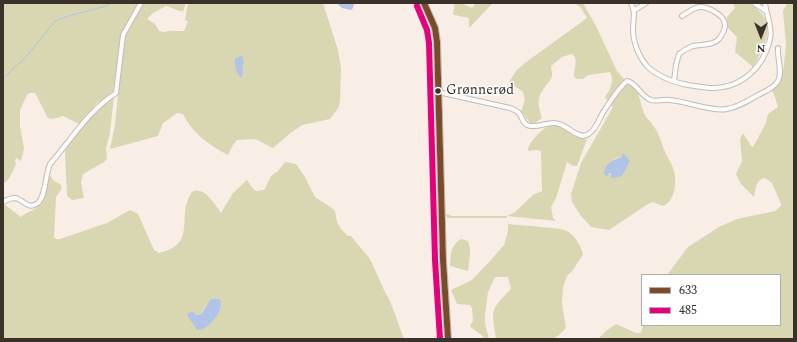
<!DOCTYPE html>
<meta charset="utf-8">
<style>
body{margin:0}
#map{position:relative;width:797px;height:342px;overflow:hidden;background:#f8eee6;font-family:Spectral,serif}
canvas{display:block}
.frame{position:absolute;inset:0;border:4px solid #3a312b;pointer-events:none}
.legend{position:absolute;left:641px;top:274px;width:140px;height:52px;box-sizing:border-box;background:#fff;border:1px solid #b0adaa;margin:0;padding:5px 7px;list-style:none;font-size:12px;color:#3a312b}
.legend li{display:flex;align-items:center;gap:8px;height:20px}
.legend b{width:20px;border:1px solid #b0adaa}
.north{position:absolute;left:741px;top:16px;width:40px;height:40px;-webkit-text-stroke:3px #fff;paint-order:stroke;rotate:180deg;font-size:11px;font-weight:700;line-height:16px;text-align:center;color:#3a312b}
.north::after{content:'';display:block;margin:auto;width:14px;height:18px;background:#3a312b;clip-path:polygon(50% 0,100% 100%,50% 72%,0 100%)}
</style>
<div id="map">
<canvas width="797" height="342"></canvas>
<div class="frame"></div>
<ul class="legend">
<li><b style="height:5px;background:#7a4b2a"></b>633</li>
<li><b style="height:5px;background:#e5007d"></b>485</li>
</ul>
<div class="north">N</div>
</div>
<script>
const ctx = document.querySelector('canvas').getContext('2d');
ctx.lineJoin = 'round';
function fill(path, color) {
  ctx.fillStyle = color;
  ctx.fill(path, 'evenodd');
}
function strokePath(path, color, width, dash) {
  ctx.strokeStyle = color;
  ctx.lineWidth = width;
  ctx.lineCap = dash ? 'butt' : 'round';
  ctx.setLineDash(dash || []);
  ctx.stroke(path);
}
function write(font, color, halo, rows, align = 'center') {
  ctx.font = font + ' Spectral,serif';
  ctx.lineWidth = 3;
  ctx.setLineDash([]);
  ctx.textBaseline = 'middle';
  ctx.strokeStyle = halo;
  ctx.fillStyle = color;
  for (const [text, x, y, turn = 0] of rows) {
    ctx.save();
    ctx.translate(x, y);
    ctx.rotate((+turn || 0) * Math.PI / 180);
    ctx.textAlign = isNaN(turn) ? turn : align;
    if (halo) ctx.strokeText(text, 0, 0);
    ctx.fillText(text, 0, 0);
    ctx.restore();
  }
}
fill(new Path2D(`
 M3,3h135l-17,34 -8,55 -16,11 -18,21 -16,-8 -10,3 -5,-1 -13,-25h-5l-3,2 -7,15v16l4,23 -3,12 -5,-3 -1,3 1,3c-3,7 -6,16 -13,20z
 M144,3h42l-3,8h-3l-14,-5 -13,7 -6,6 8,5 4,7 5,1 6,-1h14l4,-10 -3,-1 3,-17h135l15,47 3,18 -1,32 -1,7 -9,12 -28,6 -14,10 -15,13 -18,-9 -18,1 -4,5 -5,10c-20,-11 -34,-20 -45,-41l-6,-1 -14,10 -5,13 -48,13 5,-24 8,-86 5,-11z
 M455,3h5l12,5 4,-5h19l-3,1 -23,24v-10c-5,-2 -11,-1 -16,-4z
 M575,3h8l13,23 21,45 7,8 -14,21h-3l-2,-3c5,-7 10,-17 5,-25l-22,3 -5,4h-7l-2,-3c0,-8 5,-17 -2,-22l-10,3 -11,9c0,4 2,7 1,10 -1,5 -5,7 -7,11 -9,11 -7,18 -3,31l-7,5h-5l-9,-12 4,-11 -2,-8 -14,-10 7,-11 9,-8 62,-45 -6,-10z
 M733,3c5,0 11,-1 16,0 3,1 7,5 10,8 17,14 4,40 -6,56l-18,-15 2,-15 -9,-9 -1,-11 8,-9z
 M787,3h7v336h-196l8,-8 10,-7 20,9h5l2,-8h137v-50h-113l21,-28 31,-20 18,-8 38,-8 6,-5v-2l-9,-21 -7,-5c-10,2 -9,11 -11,19l-13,-13 -5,-10 6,-13 -2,-22 3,-6 8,13 2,1 13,-24 2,-9 10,-7 -4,-13 -3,-4 7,-6 5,-10 3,-30 -3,-33z
 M628,84c14,5 11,22 18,33 2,3 5,4 6,7 7,8 9,18 13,28 3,6 7,12 9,19 3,12 1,30 -11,35l-10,-4 -5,2 -39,26 -18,-3 -10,-11 -9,-14 -1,-8 10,-31 32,-56 -3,-2 15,-20zM622,157l-11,18 -3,-1 6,-15z
 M114,97l-4,35 -4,16 1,11 -3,3 -21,12 -2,8 3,16 -12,2 -5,-4 -2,-44 1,-5 28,-34z
 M552,125c17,2 18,14 35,14l-10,27h-4l-6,-4 -11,36 -5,9 2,11 3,3 -49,-5v2h-60l-1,-4 6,2h55l8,-4 18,-17 9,-4 -1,-40 -4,-1 -9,1v-3c4,-9 14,-20 24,-23z
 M285,162l11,2 9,13 10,20 17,11 3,3 2,11 4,7 7,7h3l19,23 15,33 5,9 14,38h-401v-133l2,-1 16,12c6,-5 9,-5 14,-8 12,-8 12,-23 14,-35l5,7 6,3 2,4 -6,9 -2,40 2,2h4l47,-16 23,-13 8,4 16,36 5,3c40,-9 16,-37 33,-61 3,-1 5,-2 7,-1 8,0 18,16 22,22l12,-20 14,-13 7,10 3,1 7,-1 7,-14 7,-5zM207,303l-10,27 -1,-15 5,-1z
 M508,224c8,1 56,4 59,7 8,5 13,13 16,23l-10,16 -6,6 -4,11 -1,17 4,24 -7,7 -6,4h-57c-4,-29 -7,-28 15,-50l-3,-12h-13l-7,15 -3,22v10l4,15h-4c-4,-6 -11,-8 -15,-13l3,-5 -1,-13 -2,-3 -13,-1 -6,-14 21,-10 18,-19 14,-16 4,-14z
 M461,239l7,2c4,10 1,20 0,30l-18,-5c1,-12 0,-20 11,-27z`), '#d9d6b2');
fill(new Path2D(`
 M337,3h17l-1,5 -2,2 -9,-2z
 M242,55l1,2 -1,1 2,5 -2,3 1,5 -1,6h-2c-4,-5 -6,-12 -5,-18z
 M623,153l7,8 -8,15 -9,2 -3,-1 1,-2 -1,-2 -3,3 -3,-2c1,-10 8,-14 18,-17z
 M211,299h9c4,9 -6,23 -14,28 -2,2 -7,3 -9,3l-10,-15 1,-2 5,-1 3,3 5,-1z`), '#b1c4e8');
strokePath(new Path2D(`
 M3,78l23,-21 29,-36 13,-5 38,-10 5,-3`), '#b1c4e8', 1);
const street = new Path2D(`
 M631,3c5,9 2,17 2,27 0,12 6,27 14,36 11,11 26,16 41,19 8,1 17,3 24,3 30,0 52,-21 58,-49 3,-11 -4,-25 -5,-36
 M754,3l12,8
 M635,10l11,-7
 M674,81l2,-16 3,-11c4,-3 8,-6 14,-8 8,-2 20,0 26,-7 3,-4 6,-9 6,-14 0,-10 -18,-19 -26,-18 -6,1 -12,6 -17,9
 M438,92l72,16c15,5 9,12 17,17 8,4 20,-3 28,-2 11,1 17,11 28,13 12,-2 15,-16 21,-25 5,-8 16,-24 23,-30 10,2 13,15 24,19 6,2 12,-1 18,0 17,1 43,12 58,9 11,-2 21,-8 31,-14 6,-3 16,-7 20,-14 5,-9 -1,-23 0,-33
 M3,202c3,-2 8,-4 12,-4 9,1 12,13 23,5 8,-7 7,-28 12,-39 21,-24 38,-53 66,-71l7,-58 18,-32`);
const primary = new Path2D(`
 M424,3l11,25 2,14 6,218 5,79`);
strokePath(street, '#c3bbb4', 6);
strokePath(primary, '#c3bbb4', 8);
strokePath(street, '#fefcfb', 4);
strokePath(primary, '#fefcfb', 6);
strokePath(new Path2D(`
 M424,3l11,25 2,14 6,218 5,79`), '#7a4b2a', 6);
strokePath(new Path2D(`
 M417,6l10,24 2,13 6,217 5,79`), '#e5007d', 6);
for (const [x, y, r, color] of [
 [438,91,3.5,"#3a312b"]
]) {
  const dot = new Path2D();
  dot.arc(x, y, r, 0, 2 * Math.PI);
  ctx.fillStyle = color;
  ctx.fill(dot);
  strokePath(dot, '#fff', 1.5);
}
write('14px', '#3a312b', '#fff', [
 ["Grønnerød",446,91]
], 'left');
</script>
